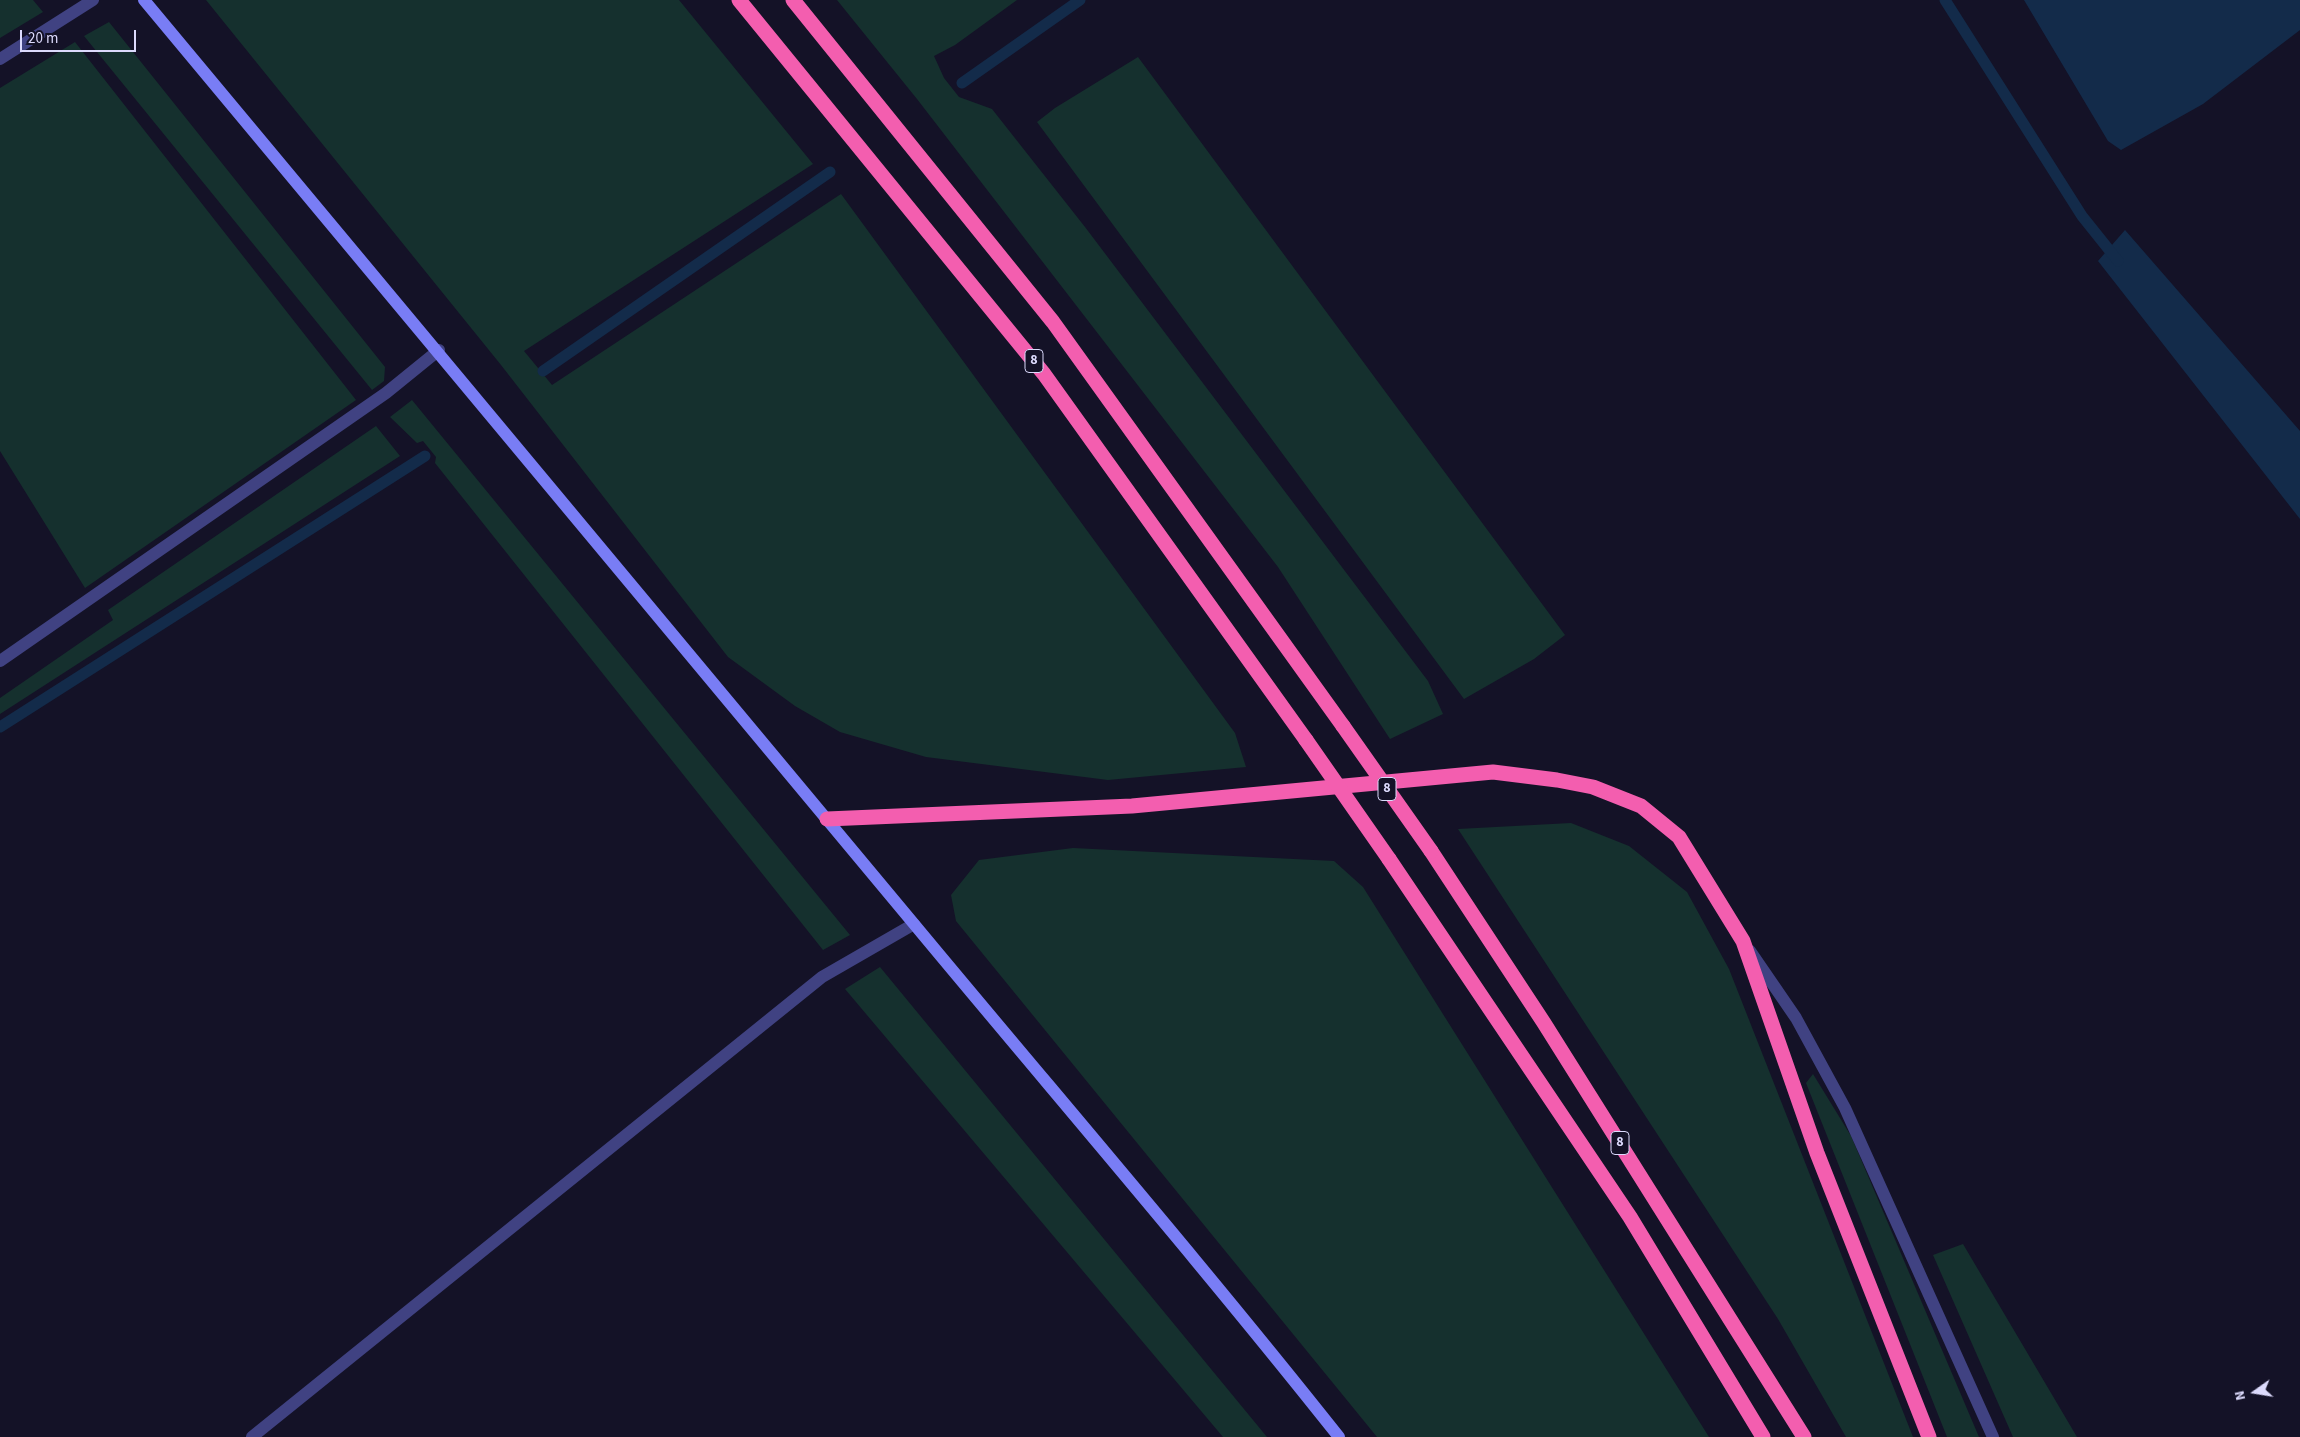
<!DOCTYPE html>
<style>
body{margin:0}
#map{position:relative;width:2300px;height:1437px;overflow:hidden;background:#141227;font-family:"Source Sans 3",sans-serif}
canvas{display:block}
.north{position:absolute;left:2230px;top:1367px;width:50px;height:50px;-webkit-text-stroke:4px #141227;paint-order:stroke;rotate:257deg;font-size:14px;font-weight:700;line-height:20px;text-align:center;color:#dcdafc}
.north::after{content:'';display:block;margin:auto;width:18px;height:22px;background:#dcdafc;clip-path:polygon(50% 0,100% 100%,50% 72%,0 100%)}
.scale{position:absolute;left:20px;top:30px;width:116px;height:22px;box-sizing:border-box;border:2px solid #dcdafc;border-top:0;padding-left:6px;font-size:15px;line-height:18px;white-space:nowrap;color:#dcdafc;-webkit-text-stroke:4px #141227;paint-order:stroke}
</style>
<div id="map">
<canvas width="2300" height="1437"></canvas>
<div class="north">N</div>
<div class="scale">20 m</div>
</div>
<script>
const ctx = document.querySelector('canvas').getContext('2d');
ctx.lineJoin = 'round';
function fill(path, color) {
  ctx.fillStyle = color;
  ctx.fill(path, 'evenodd');
}
function strokePath(path, color, width, dash) {
  ctx.strokeStyle = color;
  ctx.lineWidth = width;
  ctx.lineCap = dash ? 'butt' : 'round';
  ctx.setLineDash(dash || []);
  ctx.stroke(path);
}
function write(font, color, halo, rows, align = 'center') {
  ctx.font = font + ' "Source Sans 3",sans-serif';
  ctx.lineWidth = 4;
  ctx.setLineDash([]);
  ctx.textBaseline = 'middle';
  ctx.strokeStyle = halo;
  ctx.fillStyle = color;
  for (const [text, x, y, turn = 0] of rows) {
    ctx.save();
    ctx.translate(x, y);
    ctx.rotate((+turn || 0) * Math.PI / 180);
    ctx.textAlign = isNaN(turn) ? turn : align;
    if (halo) ctx.strokeText(text, 0, 0);
    ctx.fillText(text, 0, 0);
    ctx.restore();
  }
}
fill(new Path2D(`
 M0,0h33l10,12 -43,26z
 M206,0h473l134,164 -289,187 28,34 289,-191 394,539 11,34 -138,13 -182,-23 -86,-25 -45,-26 -67,-49 -227,-292z
 M837,0h180l-62,45 -21,11 10,22 15,19 33,12 93,118 343,454 15,33 -53,25 -112,-172 -361,-468z
 M109,22l276,345 -1,14 -12,9 -288,-354z
 M75,42l281,358 -271,188 -85,-137v-363z
 M1138,57l427,578 -31,24 -70,40 -427,-577 18,-14z
 M412,400l438,535 -27,15 -388,-487 1,-6 -13,-16 -6,2 -27,-26z
 M376,426l24,30 -400,258v-16l113,-78 -5,-10z
 M1571,823l58,23 58,46 42,77 184,468h-67l-68,-118 -320,-490z
 M1073,848l261,13 29,26 346,550h-332l-421,-516 -5,-26 28,-35z
 M880,967l387,470h-44l-378,-448z
 M1813,1074l38,62 128,301h-32l-141,-354z
 M1963,1244l114,193h-64l-80,-182z`), '#15302e');
fill(new Path2D(`
 M2024,0h276v30l-97,74 -82,46 -13,-9z
 M2125,230l175,201v88l-202,-258z`), '#132b4a');
strokePath(new Path2D(`
 M1945,0l137,216 36,45
 M962,83l118,-83
 M543,371l287,-199
 M0,727l425,-271`), '#132b4a', 11);
strokePath(new Path2D(`
 M0,59l93,-59
 M0,661l386,-268 53,-43
 M252,1437l570,-460 92,-53`), '#404282', 12);
strokePath(new Path2D(`
 M1750,951l46,67 49,90 148,329`), '#404282', 12);
strokePath(new Path2D(`
 M144,0c258,306 514,615 770,924 142,171 287,339 425,513`), '#797df5', 12);
strokePath(new Path2D(`
 M739,0l305,374 262,366
 M793,0l260,322 290,404
 M827,819l305,-13 361,-34 64,8 36,7 48,19 38,31 64,104 74,212 112,284
 M1431,851l113,172 260,414
 M1389,859l241,358 133,220`), '#f35eaf', 15);
strokePath(new Path2D(`
 M1343,726l88,125
 M1306,740l83,119`), '#f35eaf', 15);
for (const [x, y, w] of [
 [1034,361,18],
 [1387,789,18],
 [1620,1143,18]
]) {
  const box = new Path2D();
  box.roundRect(x - w / 2, y - 11.5, w, 23, 4);
  ctx.fillStyle = '#141227';
  ctx.fill(box);
  strokePath(box, '#dcdafc', 1);
}
write('bold 14px', '#dcdafc', null, [
 ["8",1034,361],
 ["8",1387,789],
 ["8",1620,1143]
]);
</script>
